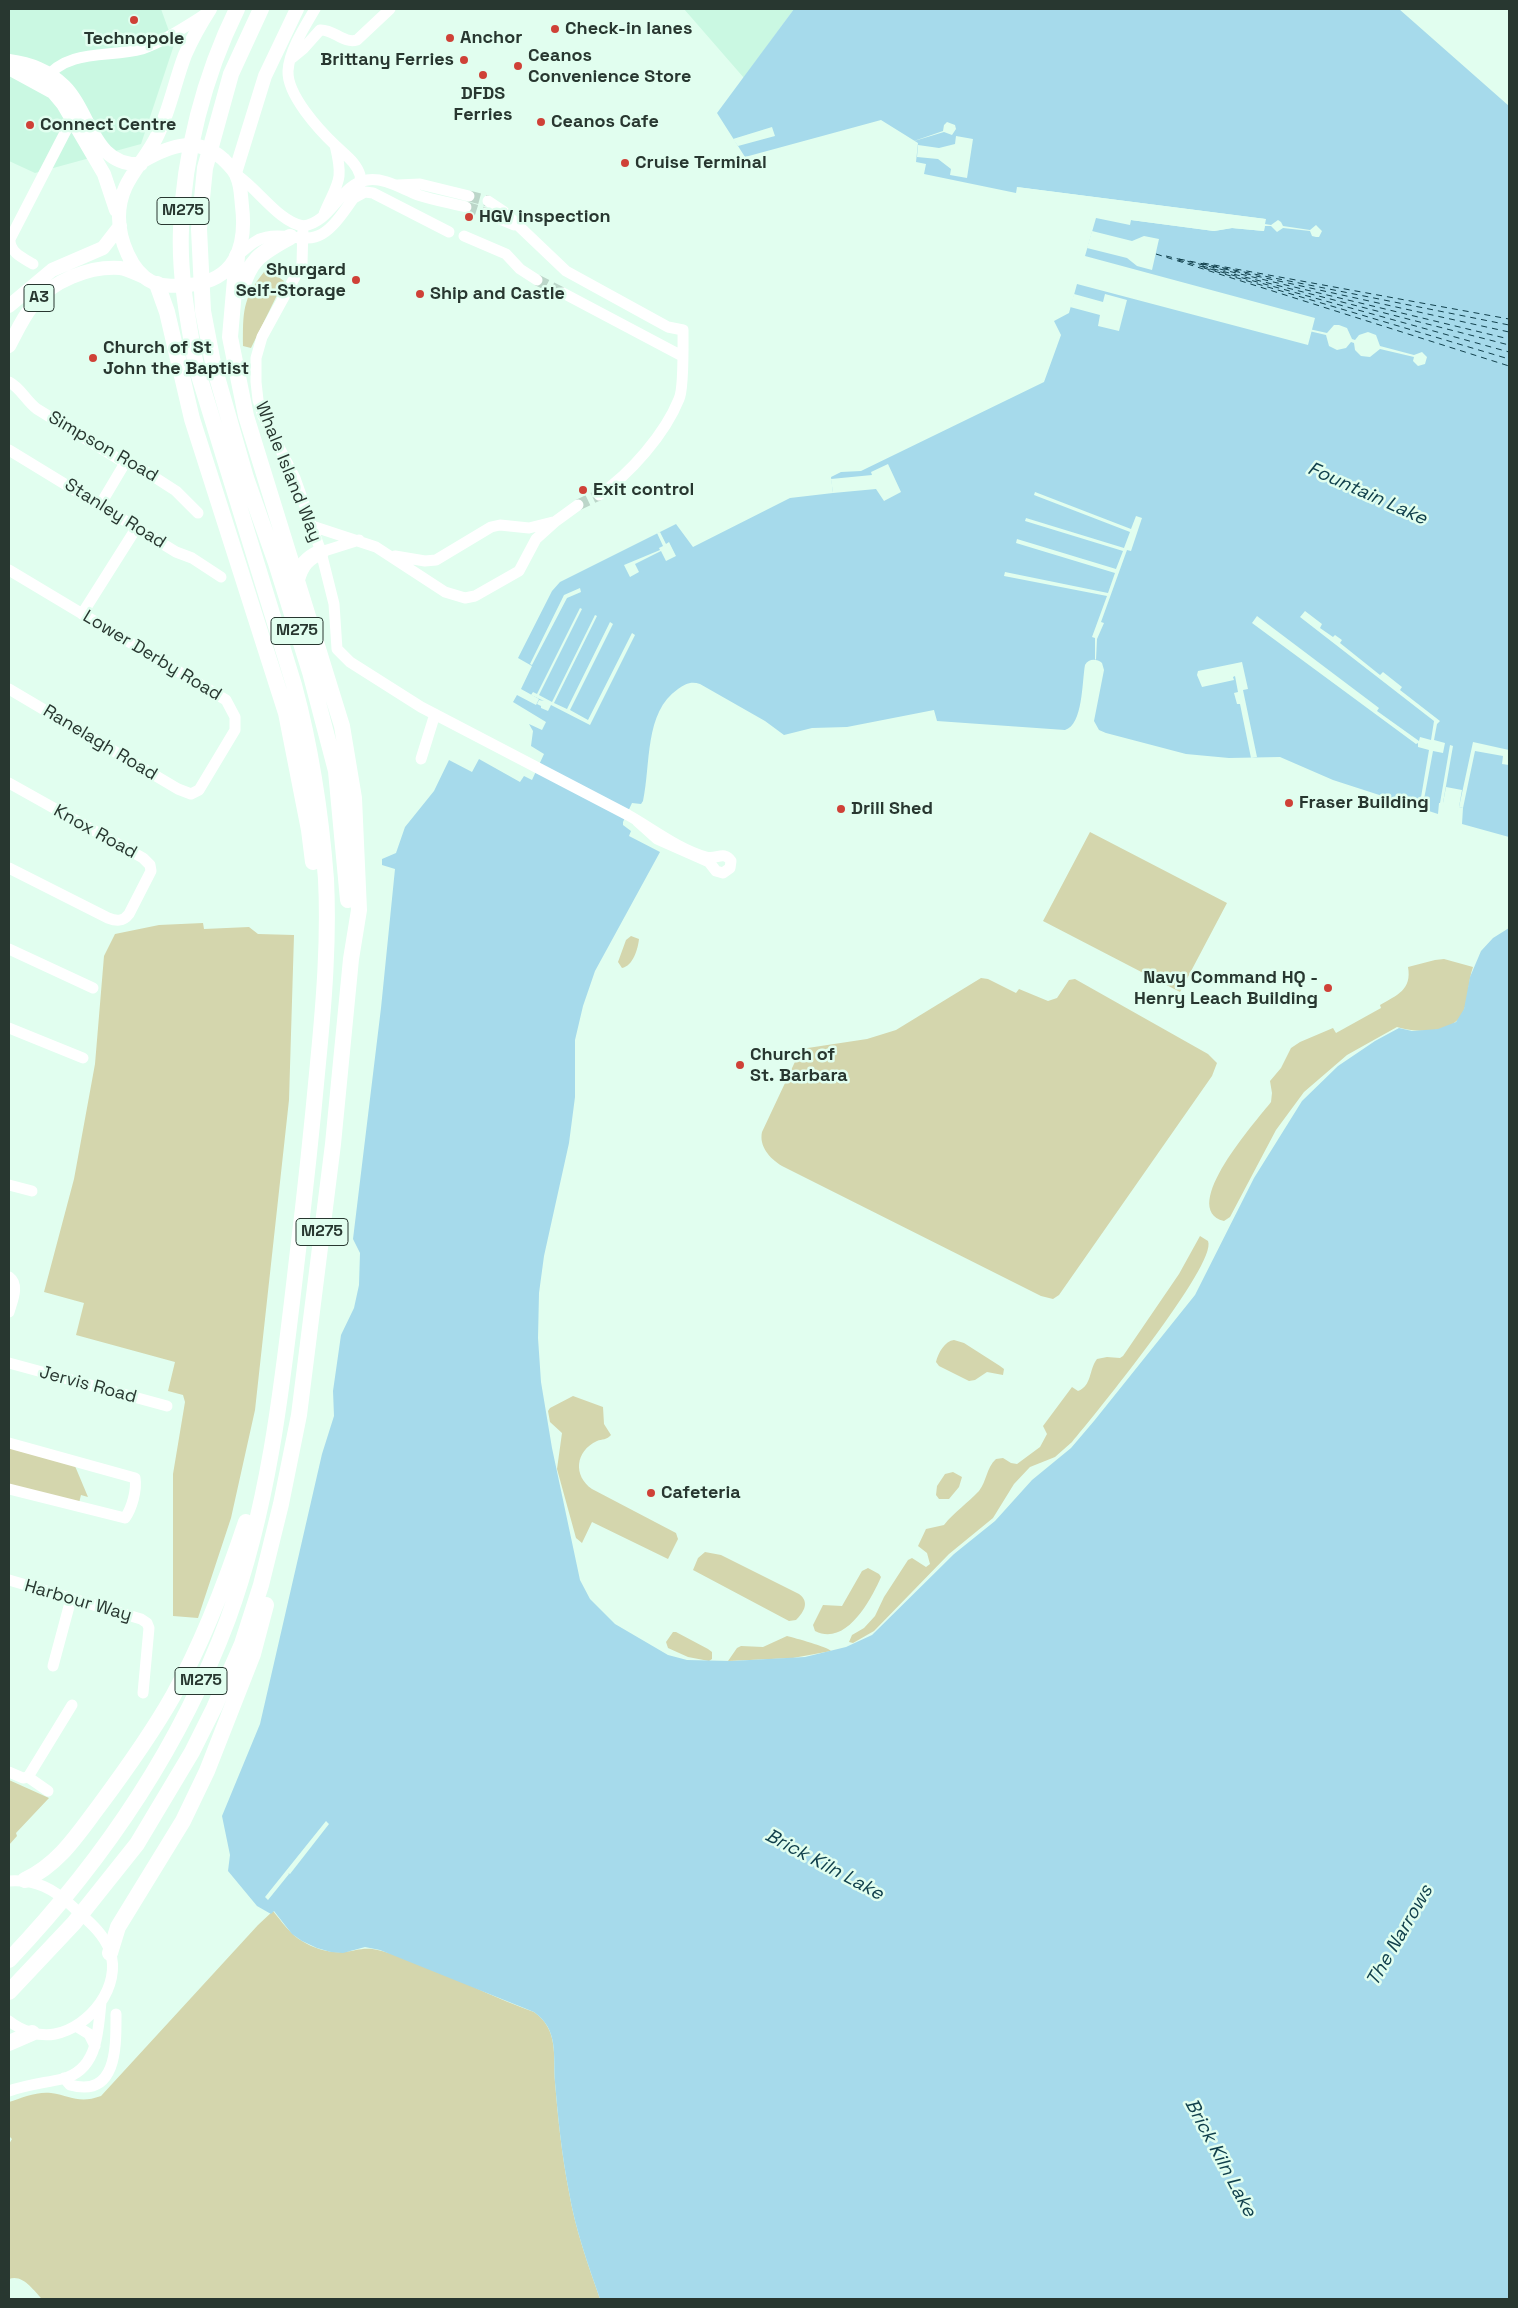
<!DOCTYPE html>
<style>
body{margin:0}
#map{position:relative;width:1518px;height:2308px;overflow:hidden;background:#e1feef;font-family:"Space Grotesk",sans-serif}
canvas{display:block}
.frame{position:absolute;inset:0;border:10px solid #283730;pointer-events:none}
</style>
<div id="map">
<canvas width="1518" height="2308"></canvas>
<div class="frame"></div>
</div>
<script>
const ctx = document.querySelector('canvas').getContext('2d');
ctx.lineJoin = 'round';
function fill(path, color) {
  ctx.fillStyle = color;
  ctx.fill(path, 'evenodd');
}
function strokePath(path, color, width, dash) {
  ctx.strokeStyle = color;
  ctx.lineWidth = width;
  ctx.lineCap = dash ? 'butt' : 'round';
  ctx.setLineDash(dash || []);
  ctx.stroke(path);
}
function write(font, color, halo, rows, align = 'center') {
  ctx.font = font + ' "Space Grotesk",sans-serif';
  ctx.lineWidth = 5;
  ctx.setLineDash([]);
  ctx.textBaseline = 'middle';
  ctx.strokeStyle = halo;
  ctx.fillStyle = color;
  for (const [text, x, y, turn = 0] of rows) {
    ctx.save();
    ctx.translate(x, y);
    ctx.rotate((+turn || 0) * Math.PI / 180);
    ctx.textAlign = isNaN(turn) ? turn : align;
    if (halo) ctx.strokeText(text, 0, 0);
    ctx.fillText(text, 0, 0);
    ctx.restore();
  }
}
fill(new Path2D(`
 M9,9h152l13,36 -33,99 -106,29 -26,-12z
 M684,9h110l-50,69z`), '#caf8e2');
fill(new Path2D(`
 M264,272l10,2 10,7 -33,67 -8,-2c0,-33 -1,-47 21,-74z
 M1090,832l137,71 -47,89 -137,-71z
 M203,923l1,6 45,-2 9,7 36,1 -5,165 -34,310 -24,108 -33,100 -25,-2v-142l12,-72 -2,-7 -15,-4 7,-29 -99,-27 8,-32 -40,-11 30,-113 21,-115 9,-108 11,-22 44,-9z
 M631,936l8,3c-1,10 -6,27 -17,29l-4,-6 8,-22z
 M1444,959l29,8c-5,14 -4,29 -9,43 -9,25 -47,23 -67,17l-50,28 -43,37 -28,38 -46,87 -6,4c-47,-12 33,-101 47,-119l1,-9 -2,-12 11,-13 10,-20 9,-6 33,-14 3,5 45,-25 -1,-3c17,-10 32,-15 28,-38l27,-7z
 M981,978l7,1 28,14 3,-4 29,12 9,-3 12,-18 6,-1 133,75 9,9 -5,13 -153,219 -6,4 -12,-3 -259,-130c-13,-8 -23,-20 -20,-34l39,-83 66,-10 29,-9z
 M1200,1236l8,5c10,23 -115,176 -136,201l-17,15 -25,10 -16,17 -21,34 -44,36 -75,77 -21,12 -4,-1 3,-7 12,-7 11,-12 9,-19 24,-37 4,-2 14,9 4,-3 -3,-11 -9,-7 8,-17 18,-4c10,-13 24,-22 35,-34 8,-10 7,-23 17,-32l7,-1 8,5 6,1 23,-17 7,-13 -4,-8 29,-39 6,4c14,-5 11,-22 19,-32l10,-2 13,1 3,-2 56,-82z
 M954,1340l10,3 36,23 4,3 -1,6 -16,-3 -12,8 -6,1 -30,-15 -3,-4c2,-9 9,-21 18,-22z
 M573,1396l30,11 1,17 7,11c-4,5 -9,4 -14,6 -22,10 -24,35 -5,48l84,44 2,6 -10,20 -76,-37 -10,21 -6,-5 -19,-69 5,-36 -12,-11 -2,-11 2,-3z
 M9,1448l66,18 13,31 -7,-2 -2,8 -70,-19z
 M953,1472l9,5 -3,10 -10,12h-10l-3,-4 1,-9 8,-12z
 M705,1552l16,3 78,39c11,8 5,18 -3,26l-7,1 -96,-51 5,-12z
 M868,1568l11,6 2,3c-10,23 -35,70 -66,54l-2,-6 10,-20 19,1 20,-35z
 M673,1632h3l32,17 4,3v7l-3,2 -21,-4 -20,-9 -2,-6z
 M787,1636c8,2 41,11 44,15l-38,7 -65,3 9,-13 4,-2 22,1z
 M9,1780l40,18 -33,35 1,3 -8,9z
 M273,1911c9,11 17,23 29,30 11,7 26,12 40,11 17,-1 21,-6 40,-1 53,15 101,43 152,61 25,18 19,43 21,70 3,37 7,74 14,110 6,36 19,73 31,107h-558c-9,-9 -19,-25 -33,-20v-135l3,-5 -3,-3v-34c12,-4 29,-11 42,-9 20,3 28,11 50,3l157,-171z`), '#d4d6ad');
fill(new Path2D(`
 M794,9h605l110,97v731l-47,-13 1,-16 -4,-1 3,-17 -16,-3 -3,16h-4l-1,11 -105,-34 -53,-23 -51,1 -43,-4 -80,-21 -7,-3 -5,-9 10,-51 -2,-7c-5,-4 -13,-5 -17,2 -3,16 -2,60 -20,65l-128,-9 -3,-11 -87,17 -35,1 -28,7 -19,-14 -65,-37c-9,-3 -15,0 -22,5 -34,23 -27,76 -35,112l-2,3 -9,-1 -9,19v3l8,6 -2,5 31,16 -65,119 -12,35 -8,34v57l-6,46 -25,113 -5,37 -1,45 3,44 11,66 28,132 10,19 25,25 53,31 19,5 44,1 74,-4 41,-10 26,-12 82,-81 41,-33 37,-41 39,-32 23,-27 101,-126 59,-117 48,-77 36,-35 37,-25 24,-13 13,3 26,-2 18,-7 8,-13 6,-32 11,-26 12,-13 16,-10v1371h-909c-12,-34 -25,-71 -31,-107 -7,-36 -11,-73 -14,-110 -2,-28 4,-52 -21,-70l-154,-62 -15,-3 -22,6 -12,-1 -14,-4 -15,-7 -10,-7 -18,-23 -3,3 -14,-8 -29,-35 2,-16 -8,-39 38,-92 62,-270 12,-38 -1,-25 8,-56 13,-27 5,-23 1,-32 -7,-14 28,-231 14,-139 -13,-4v-6l14,-6 9,-26 29,-36 15,-31 23,12 7,-13 41,23 4,-6 8,4 12,-26 -13,-8 2,-15 -4,-7 13,6 4,-8 -33,-20 4,-7 19,10 3,-6 -18,-10 11,-23 -14,-8 34,-67 8,-9 116,-58 17,23 97,-49 43,-5 -2,-16 10,-5 20,-1 183,-89 17,-47 -7,-14 15,-8 8,-29 231,61 7,-27 -230,-62 11,-38 34,7 1,-5 83,11 18,-3 32,3 1,-12 -248,-32 -1,6 -92,-19 2,-10 -10,-2 2,-19 -37,-23 -136,37 -28,-44z`), '#a6daeb');
fill(new Path2D(`
 M947,122l8,3 1,4 -4,6 -8,-3 -33,10 32,-11 1,-6z
 M772,127l3,9 -37,10 -5,-7z
 M956,136l17,3 -6,39 -17,-3 1,-6 -13,-10 -21,-2 1,-12 21,3 16,-4z
 M1016,187l250,32 -1,5 6,1 7,-5 3,2 2,4 27,4 6,-5 6,6 -3,6h-3l-4,-1 -2,-5 -27,-3 -6,4 -6,-6h-6l-1,5 -32,-3 -18,3 -83,-11 -2,-1 3,-1 82,11 18,-4 30,4 1,-8 -231,-30z
 M1092,231l40,10 12,-5 15,3 -7,31 -15,-4 -10,-8 -40,-10z
 M1074,294l29,8 2,-8 22,6 -8,31 -21,-5 2,-11 -30,-8z
 M1334,325h5l8,3 5,11 3,1 4,-5 9,-3 8,3 4,11 34,9 8,-3 5,5 -2,7 -7,2 -5,-5 1,-4 -34,-8 -10,8 -9,-1 -6,-6 -1,-7 -3,-1 -5,6 -9,2 -8,-4 -3,-11 -17,-4v-2l18,4z
 M888,464l13,28 -17,9 -8,-12 -43,4 -2,-14 41,-4 -1,-3z
 M1035,492l96,37 5,-13 6,2 -11,33 -4,-1 -26,72 3,1 -7,16 -1,21 -1,-1v-21l-3,-1 15,-41 -103,-20 1,-4 103,21 7,-20 -99,-30 1,-4 99,30 7,-18 -98,-30 1,-3 98,30 6,-16 -96,-37z
 M660,532l6,12 3,-2 7,14 -10,5 -5,-10 -26,13 4,8 -9,5 -6,-12 36,-15 -1,-2 4,-2 -6,-13z
 M580,588l1,4 -14,6 -35,67 -2,-1 34,-69z
 M580,608l2,1 -43,86 13,7 43,-87 2,1 -43,87 13,6 43,-87 3,2 -43,86 18,10 44,-87 3,2 -45,90 -39,-20 -3,6 -7,-3v-2l-4,-2 2,-4 5,1 -13,-6 2,-3 4,2z
 M1305,611l17,13 -2,4 13,9 2,-2 7,5 -2,3 40,32 3,-3 19,15 -2,3 40,31 -3,3 -3,16 11,3 -2,10 -10,-2 -11,59 -3,-1 10,-59 -11,-3v-4l-2,1 -164,-121 5,-7 122,92 -2,3 42,30 1,-4 11,3 3,-19 -134,-104z
 M1242,662l6,27 -5,1 14,67 -6,1 -11,-54h-3l-3,-11 4,-1 -3,-16 -2,1 1,3 -32,7 -5,-12 1,-4z
 M1473,742l36,8v15l-7,-1 1,-8 -28,-5 -12,57 -4,-1z
 M1450,745l3,1 -10,57h-3z
 M326,1821l3,3 -39,50 -2,-1 1,1 -21,26 -3,-3z`), '#e1feef');
strokePath(new Path2D(`
 M1156,254l353,112
 M1166,256l343,83
 M1179,259l330,66
 M1178,260l331,92
 M1203,263l306,56
 M1202,264l307,68
 M1202,266l307,79
 M1204,268l305,91`), '#11404c', 1, [6, 5]);
strokePath(new Path2D(`
 M469,196l19,5
 M466,207l19,6
 M537,280l26,13
 M578,505l21,-10`), '#bcd6c9', 11, [11, 5.5]);
strokePath(new Path2D(`
 M292,58l11,-9 17,-19c14,-1 23,14 37,10l33,-31
 M45,79c24,-31 64,-21 97,-30 21,-7 46,-24 65,-36
 M237,175c21,14 42,47 66,51 29,-4 37,-42 64,-46 17,-3 35,9 51,15 15,5 32,8 48,12
 M398,185l22,-1 49,12
 M354,198l11,-6 8,1 76,39
 M488,201l15,10 63,60 102,56 15,3c0,14 1,59 -4,69 -14,35 -49,75 -80,96
 M485,213l29,12
 M324,214c14,-33 20,-32 11,-69
 M303,226l-1,38 -40,73 -6,21v24l2,18 5,16 32,62 26,74 13,52 3,45 13,13 71,45 207,108c25,14 50,34 78,42 10,3 18,-7 25,4l-1,7 -7,5 -7,-2 -7,-9 -52,-23 -20,-18
 M464,236l42,18 14,15 17,11
 M238,255c9,-7 17,-16 29,-18 18,-5 38,7 55,-3 13,-8 22,-23 31,-35 5,-7 9,-15 7,-24 -4,-13 -15,-20 -24,-29 -17,-16 -49,-51 -48,-75 1,-20 17,-45 27,-62
 M33,264c-10,-6 -24,-12 -23,-25l62,-120
 M563,293l119,63
 M9,382c12,6 17,19 28,27l88,54 20,8 31,20 22,22
 M9,450l167,102 16,6 29,19
 M100,505l25,-42
 M312,526l64,21 69,45 20,6 10,-2 44,-25 17,-32 20,-18 22,-16
 M321,552l38,-12
 M395,556l30,5 11,-1 55,-33 9,-2 29,3 24,-6
 M9,570l217,130 9,17v13l-36,60 -8,4 -13,-5 -169,-100
 M82,614l55,-87
 M421,759l14,-45
 M9,783l134,75 7,7 1,6 -22,43c-6,8 -13,7 -21,4l-99,-50
 M9,949l84,39
 M9,1028l74,30
 M9,1185l23,6
 M9,1277c11,8 3,24 0,35
 M9,1363l158,43
 M9,1443l126,35c2,12 -3,30 -10,40l-116,-29
 M9,1580l132,39 6,4 2,5 -6,65
 M53,1666l18,-67
 M9,1772l14,6 5,-1 44,-72
 M28,1777l20,14
 M9,1881c27,-2 45,8 64,26 14,13 30,25 37,44 12,35 -20,76 -55,83 -16,3 -33,-3 -46,-13
 M76,2026l13,8 6,12
 M64,2078l6,7c48,13 46,-40 46,-71
 M9,2091c17,-6 35,-8 53,-12 36,-9 36,-47 39,-77`), '#fff', 11);
strokePath(new Path2D(`
 M9,61c21,3 39,9 55,25 27,27 29,81 77,78
 M9,68l44,24 10,12 41,70 12,36
 M143,161c28,-16 53,-25 80,-2 5,5 12,11 14,18 4,8 4,20 5,29 5,41 -7,75 -53,79 -12,1 -25,2 -37,-3 -21,-10 -33,-43 -33,-65 0,-37 25,-52 39,-83 12,-25 17,-53 27,-79 7,-16 16,-32 25,-46
 M235,173l30,-97 32,-67
 M9,306l43,-36 51,-22 17,-22
 M9,346c7,-13 14,-29 24,-41 19,-24 56,-39 87,-37 7,1 15,5 22,8`), '#fff', 14);
strokePath(new Path2D(`
 M261,9l-30,65 -26,94 -6,61 4,82 10,52 33,115 30,85 34,109 26,99 12,129
 M157,284l10,28 25,107 94,294 23,117 4,32
 M241,291c9,-33 21,-38 49,-54
 M297,580c4,-15 10,-22 24,-28
 M25,1880c34,-16 52,-45 74,-74 26,-35 52,-71 74,-110 31,-56 53,-114 73,-174
 M110,1953l8,-26 65,-106 24,-50 46,-117 13,-49
 M9,1960c94,-99 171,-213 219,-341 42,-115 55,-240 69,-360 8,-66 15,-131 21,-196 6,-61 11,-123 8,-184 -5,-65 -15,-131 -32,-194l-98,-319c-8,-45 -17,-91 -15,-137 3,-75 23,-153 56,-220
 M9,1992l65,-69 63,-79 55,-92 22,-44 28,-64 19,-59 20,-81 18,-89 34,-271 18,-185 8,-49 -5,-112 -12,-72 -96,-310 -16,-79 7,-81
 M9,2043l23,-10`), '#fff', 16);
for (const [x, y, r, color] of [
 [134,20,5,"#cf4137"],
 [555,29,5,"#cf4137"],
 [450,38,5,"#cf4137"],
 [464,60,5,"#cf4137"],
 [518,66,5,"#cf4137"],
 [483,75,5,"#cf4137"],
 [541,122,5,"#cf4137"],
 [30,125,5,"#cf4137"],
 [625,163,5,"#cf4137"],
 [469,217,5,"#cf4137"],
 [356,280,5,"#cf4137"],
 [420,294,5,"#cf4137"],
 [93,358,5,"#cf4137"],
 [583,490,5,"#cf4137"],
 [1289,803,5,"#cf4137"],
 [841,809,5,"#cf4137"],
 [1328,988,5,"#cf4137"],
 [740,1065,5,"#cf4137"],
 [651,1493,5,"#cf4137"]
]) {
  const dot = new Path2D();
  dot.arc(x, y, r, 0, 2 * Math.PI);
  ctx.fillStyle = color;
  ctx.fill(dot);
  strokePath(dot, '#e1feef', 2);
}
for (const [x, y, w] of [
 [183,211,52],
 [39,298,30],
 [297,631,52],
 [322,1232,52],
 [201,1681,52]
]) {
  const box = new Path2D();
  box.roundRect(x - w / 2, y - 13.5, w, 27, 4);
  ctx.fillStyle = '#e1feef';
  ctx.fill(box);
  strokePath(box, '#283730', 1);
}
write('bold 16px', '#283730', null, [
 ["M275",183,211],
 ["A3",39,298],
 ["M275",297,631],
 ["M275",322,1232],
 ["M275",201,1681]
]);
write('bold 18px', '#283730', '#e1feef', [
 ["Check-in lanes",565,29],
 ["Anchor",460,38],
 ["Technopole",134,39,"center"],
 ["Ceanos",528,56],
 ["Convenience Store",528,77],
 ["Brittany Ferries",454,60,"right"],
 ["DFDS",483,94,"center"],
 ["Ferries",483,115,"center"],
 ["Ceanos Cafe",551,122],
 ["Connect Centre",40,125],
 ["Cruise Terminal",635,163],
 ["HGV inspection",479,217],
 ["Shurgard",346,270,"right"],
 ["Self-Storage",346,291,"right"],
 ["Ship and Castle",430,294],
 ["Church of St",103,348],
 ["John the Baptist",103,369],
 ["Exit control",593,490],
 ["Fraser Building",1299,803],
 ["Drill Shed",851,809],
 ["Navy Command HQ -",1318,978,"right"],
 ["Henry Leach Building",1318,999,"right"],
 ["Church of",750,1055],
 ["St. Barbara",750,1076],
 ["Cafeteria",661,1493]
], 'left');
write('18px', '#283730', '#e1feef', [
 ["Simpson Road",103,447,30],
 ["Whale Island Way",288,472,68],
 ["Stanley Road",115,514,32],
 ["Lower Derby Road",152,656,31],
 ["Ranelagh Road",100,743,31],
 ["Knox Road",95,832,29],
 ["Jervis Road",88,1385,15],
 ["Harbour Way",78,1601,16]
]);
write('italic 19px', '#11404c', '#e1feef', [
 ["Fountain Lake",1367,494,24],
 ["Brick Kiln Lake",824,1865,28],
 ["The Narrows",1400,1936,-60],
 ["Brick Kiln Lake",1220,2158,62]
]);
</script>
